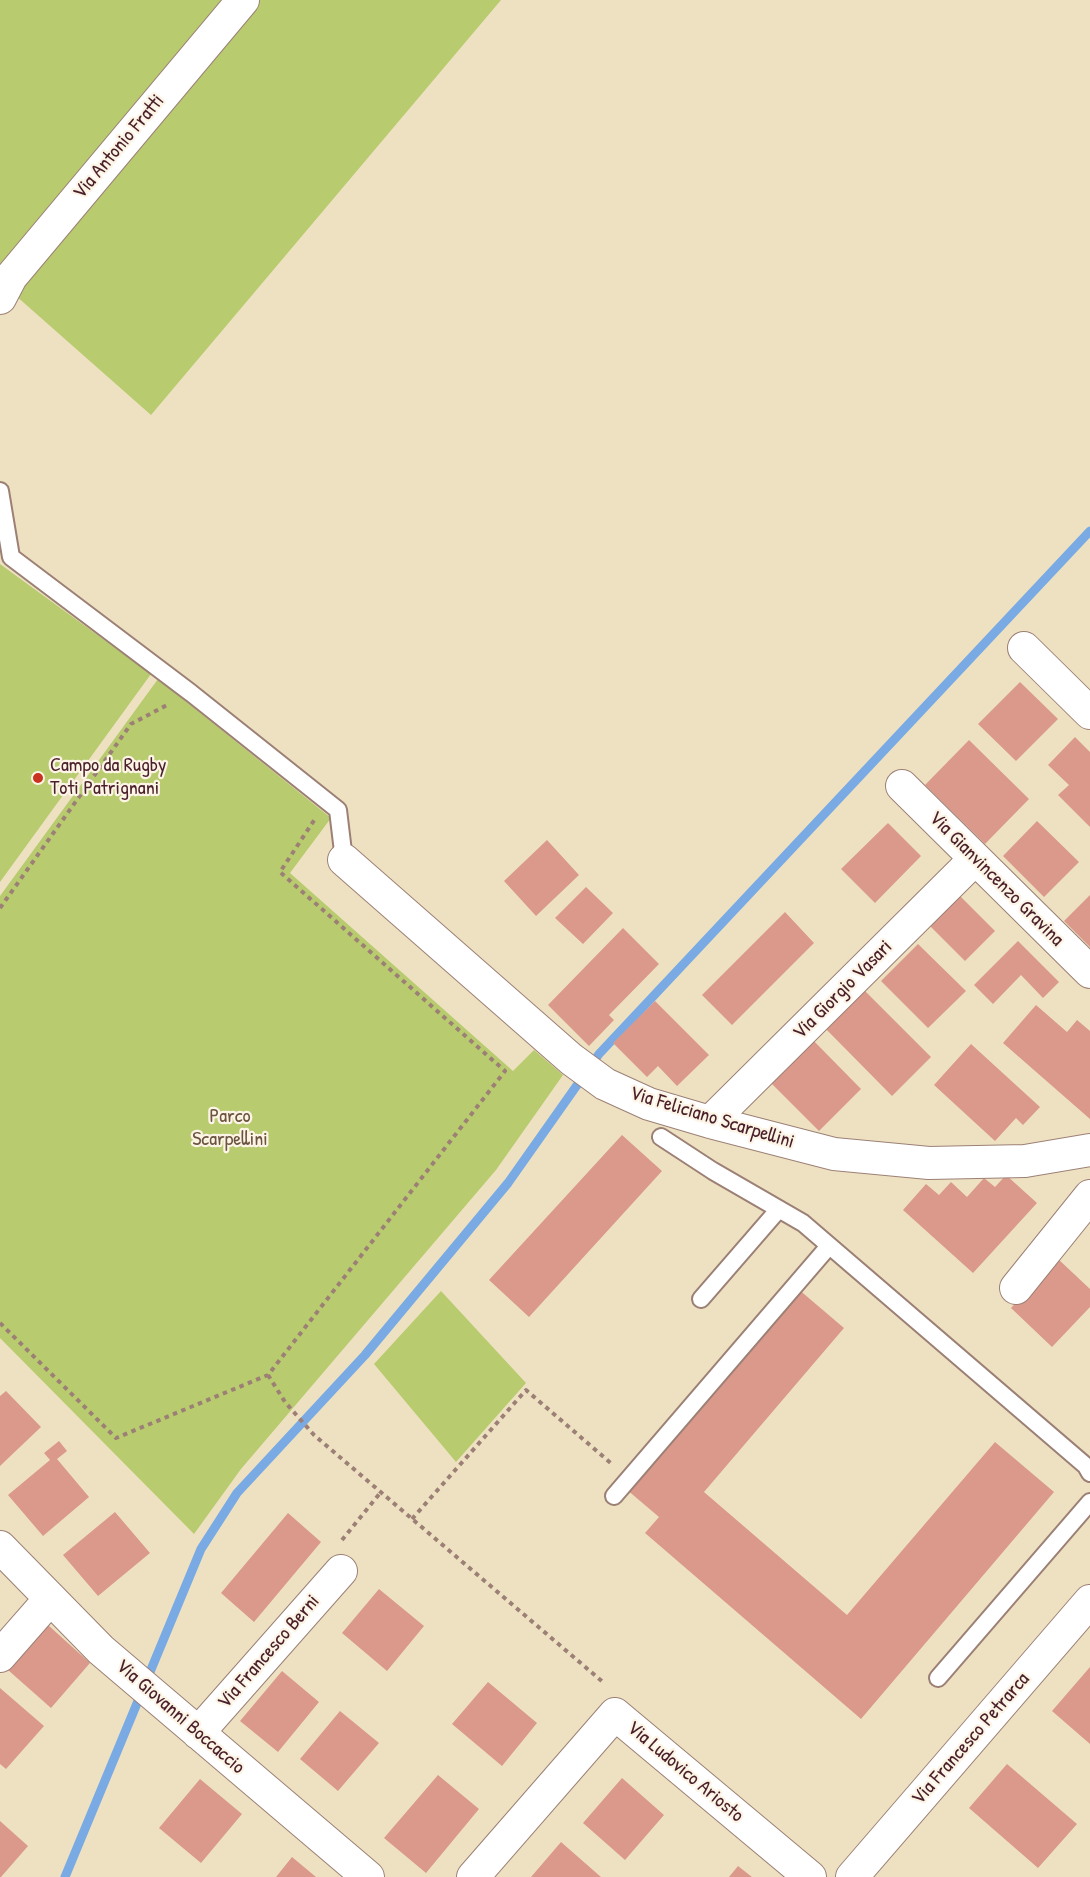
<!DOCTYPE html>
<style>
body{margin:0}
canvas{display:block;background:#eee1c1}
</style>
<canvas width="1090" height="1877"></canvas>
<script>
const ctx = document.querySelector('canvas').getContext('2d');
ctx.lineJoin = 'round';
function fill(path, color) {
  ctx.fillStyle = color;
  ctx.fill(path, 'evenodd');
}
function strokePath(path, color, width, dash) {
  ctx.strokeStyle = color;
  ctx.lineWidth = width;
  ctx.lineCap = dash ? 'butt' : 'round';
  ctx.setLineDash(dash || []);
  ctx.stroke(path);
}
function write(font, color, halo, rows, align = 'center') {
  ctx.font = font + ' "Patrick Hand",sans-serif';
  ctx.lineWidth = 4.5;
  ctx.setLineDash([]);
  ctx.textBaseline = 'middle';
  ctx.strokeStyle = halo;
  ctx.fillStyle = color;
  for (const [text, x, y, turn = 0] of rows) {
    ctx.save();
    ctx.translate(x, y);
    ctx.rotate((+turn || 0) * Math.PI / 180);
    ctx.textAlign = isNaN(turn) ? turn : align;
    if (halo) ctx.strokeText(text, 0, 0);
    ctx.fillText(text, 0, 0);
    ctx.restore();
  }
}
fill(new Path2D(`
 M0,0h229l-229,276z
 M259,0h242l-350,415 -136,-120z
 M0,564l151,110 -151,208z
 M158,679l173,139 -41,55 223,198 21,-21 29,25 -67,95 -255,299 -47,65 -194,-196v-442z
 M441,1291l85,92 -70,79 -82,-98z`), '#b8cb6f');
strokePath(new Path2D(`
 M65,1877l136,-328 36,-56 128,-138 143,-172 91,-129 491,-523`), '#79aae4', 9);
fill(new Path2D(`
 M1020,682l38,37 -42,42 -38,-37z
 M1075,737l15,15v75l-32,-32 11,-10 -21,-20z
 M969,740l60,59 -44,45 -60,-59z
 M1037,821l42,41 -35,35 -41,-41z
 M888,823l33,33 -46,47 -34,-34z
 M547,840l32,35 -43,41 -32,-35z
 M586,887l27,26 -30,31 -28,-26z
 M951,887l44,44 -30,30 -44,-44z
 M1090,895v52l-26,-26z
 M785,912l29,31 -82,82 -30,-30z
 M623,928l36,36 -50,51 5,5 -25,26 -41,-41z
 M1018,941l41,41 -16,16 -22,-23 -28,29 -19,-19z
 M918,944l48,47 -38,37 -47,-47z
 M858,984l73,73 -39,39 -72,-73z
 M655,1001l54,54 -32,31 -19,-20 -11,11 -34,-34z
 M1036,1005l31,27 10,-12 13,11v88l-87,-76z
 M807,1034l54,55 -42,42 -54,-54z
 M971,1044l69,63 -17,18 -7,-7 -21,23 -61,-56z
 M622,1135l40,36 -133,146 -40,-37z
 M1006,1175l31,28 -64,70 -70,-63 23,-26 13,11 12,-13 16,15 17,-19 11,9z
 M1057,1258l33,31v18l-38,40 -41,-39z
 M797,1288l47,40 -140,164 143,123 148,-173 59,50 -193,227 -216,-186 14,-16 -33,-28z
 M6,1391l35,36 -41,39v-70z
 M59,1441l8,10 -10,8 32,38 -46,39 -35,-41 42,-35 -6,-7z
 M115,1512l35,41 -52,43 -35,-41z
 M288,1513l33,29 -67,80 -33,-29z
 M379,1589l45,37 -37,45 -45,-38z
 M48,1625l42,38 -39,45 -43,-38z
 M1090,1667v77l-38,-33z
 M282,1671l37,31 -41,50 -38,-31z
 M488,1682l49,41 -35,43 -50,-42z
 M0,1688l44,38 -38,43 -6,-5z
 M340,1711l39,32 -41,48 -38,-32z
 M1007,1764l70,60 -39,44 -69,-60z
 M438,1775l41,34 -53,64 -42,-35z
 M622,1778l42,37 -39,45 -42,-37z
 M200,1779l42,35 -41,49 -42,-35z
 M0,1821l28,25 -27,31h-1z
 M561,1842l40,35h-70z
 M292,1857l24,20h-40z
 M738,1866l14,11h-23z`), '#da998b');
const service = new Path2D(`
 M0,491l11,66 180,136 147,117 6,50
 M661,1137l52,34 90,52 283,243 4,7
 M701,1299l78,-90
 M614,1496l215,-250
 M938,1678l152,-176`);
const minor = new Path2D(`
 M0,298l11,-21 232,-277
 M1024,648l66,65
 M902,786l188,186
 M344,860l227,199 34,25 44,20 61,18 124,32 95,9 96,-2 65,-11
 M710,1122l265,-263
 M1016,1288l74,-92
 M0,1547l101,103 267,227
 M0,1656l50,-57
 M198,1733l143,-162
 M473,1877l142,-163 195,163
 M852,1877l238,-276`);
strokePath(service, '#9c8076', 20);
strokePath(minor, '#9c8076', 34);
strokePath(new Path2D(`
 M0,908l131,-184 38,-20
 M0,1323l116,115 152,-63 237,-304 -225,-199 35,-53
 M268,1375l17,27 29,33 290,248
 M412,1519l114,-129 87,75
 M342,1540l39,-48`), '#9c8076', 4, [4.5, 4.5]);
strokePath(service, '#fff', 16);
strokePath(minor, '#fff', 32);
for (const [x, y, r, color] of [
 [38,778,6,"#c8321e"]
]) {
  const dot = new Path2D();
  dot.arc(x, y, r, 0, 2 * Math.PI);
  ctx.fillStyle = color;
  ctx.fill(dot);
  strokePath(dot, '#fcf5e5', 2);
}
write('20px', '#4a1f2b', '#fcf5e5', [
 ["Via Antonio Fratti",119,147,-50],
 ["Via Gianvincenzo Gravina",996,879,45],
 ["Via Giorgio Vasari",843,990,-45],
 ["Via Feliciano Scarpellini",712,1118,17],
 ["Via Francesco Berni",269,1652,-49],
 ["Via Giovanni Boccaccio",180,1717,41],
 ["Via Francesco Petrarca",971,1739,-49],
 ["Via Ludovico Ariosto",685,1772,40]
]);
write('20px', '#4a1f2b', '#fcf5e5', [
 ["Campo da Rugby",50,766],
 ["Toti Patrignani",50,789]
], 'left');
write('20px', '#6b533f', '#fcf5e5', [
 ["Parco",230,1117],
 ["Scarpellini",230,1140]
]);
</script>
